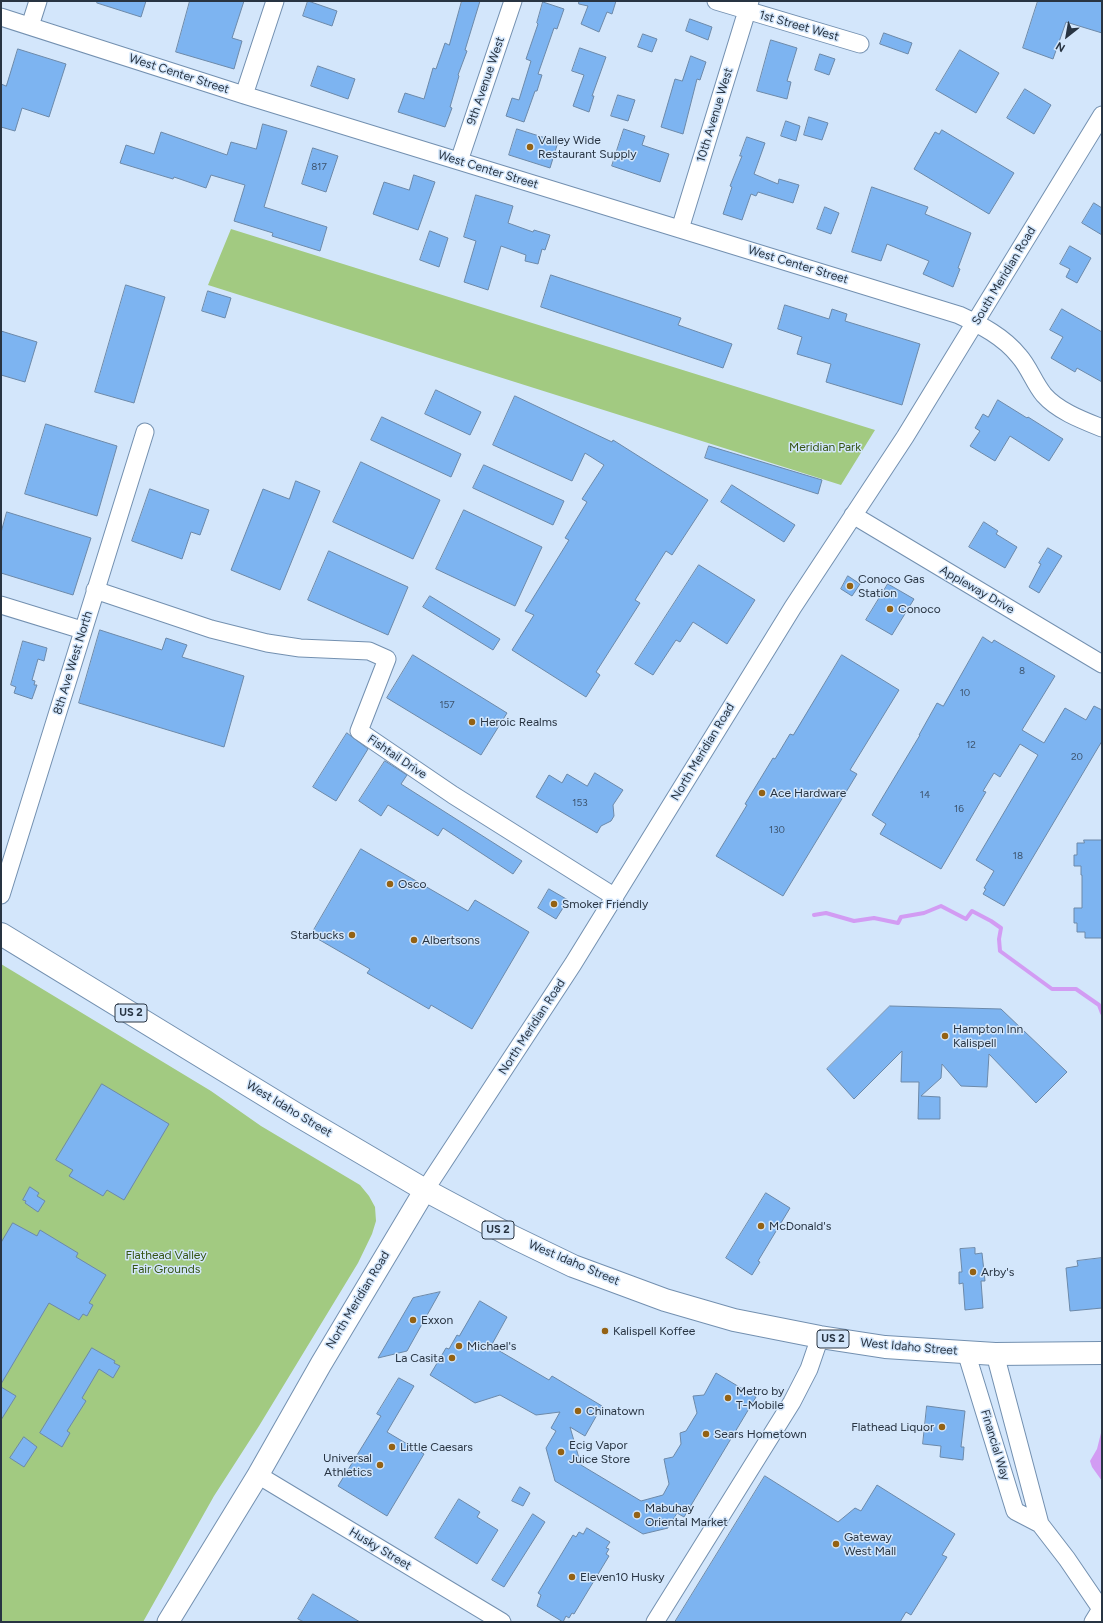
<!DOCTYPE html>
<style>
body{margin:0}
#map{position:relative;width:1103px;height:1623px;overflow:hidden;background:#d3e6fb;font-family:Figtree,sans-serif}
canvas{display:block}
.frame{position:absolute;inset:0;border:2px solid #283442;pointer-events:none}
.north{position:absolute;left:1047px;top:16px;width:40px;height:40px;-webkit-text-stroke:3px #d3e6fb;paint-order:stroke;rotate:211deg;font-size:11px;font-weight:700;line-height:16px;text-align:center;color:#283442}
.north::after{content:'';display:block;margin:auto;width:14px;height:18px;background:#283442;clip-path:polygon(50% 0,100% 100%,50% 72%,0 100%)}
</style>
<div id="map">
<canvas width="1103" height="1623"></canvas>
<div class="frame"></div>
<div class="north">N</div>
</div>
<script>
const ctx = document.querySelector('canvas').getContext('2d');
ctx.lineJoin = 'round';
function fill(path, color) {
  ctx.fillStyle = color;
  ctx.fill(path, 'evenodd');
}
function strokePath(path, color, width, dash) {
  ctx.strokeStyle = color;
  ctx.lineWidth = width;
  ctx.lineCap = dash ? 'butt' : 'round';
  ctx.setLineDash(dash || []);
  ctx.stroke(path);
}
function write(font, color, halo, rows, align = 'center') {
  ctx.font = font + ' Figtree,sans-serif';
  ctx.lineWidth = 3;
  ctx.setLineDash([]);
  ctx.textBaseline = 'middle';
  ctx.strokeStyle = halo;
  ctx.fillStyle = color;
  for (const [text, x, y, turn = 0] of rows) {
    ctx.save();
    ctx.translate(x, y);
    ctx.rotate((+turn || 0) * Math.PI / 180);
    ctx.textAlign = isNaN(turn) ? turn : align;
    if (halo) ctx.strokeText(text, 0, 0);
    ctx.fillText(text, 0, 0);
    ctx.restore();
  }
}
fill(new Path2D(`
 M231,229l644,201 -34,55 -633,-200z
 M1,964l210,127 50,35 99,59 9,11 6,11 1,14 -4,13 -14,29 -99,163 -45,70 -71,126h-142z`), '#a2ca81');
fill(new Path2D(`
 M1102,1429v52l-10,-14 -2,-6 7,-12z`), '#d29cf3');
strokePath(new Path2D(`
 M814,915l12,-2 28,8 20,-3 24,5 3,-6 23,-4 17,-7 25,13 6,-8 19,10 10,7 -2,11 1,12 52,38h24l23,16 3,8`), '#d29cf3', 4);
const building = new Path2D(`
 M98,1h48l-5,16 -44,-14z
 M190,1h54l-12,37 10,3 -8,28 -58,-17z
 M308,1l29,10 -5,15 -29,-10z
 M462,1h18l-15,49 2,1 -9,24 1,1 -9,31 2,1 -7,19 -47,-15 7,-19 19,6 9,-31 3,1 9,-26 4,2z
 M579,1h37l-4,13 -5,-2 -8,20 -18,-8 7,-18 -9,-2z
 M1038,1h64v32l-36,-11 -13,37 -30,-11z
 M543,2l21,7 -7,20 -3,-1 -16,46 4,1 -5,16h-2l-11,31 -18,-6 6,-18 7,2 12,-39 -5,-2 12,-35 -1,-1z
 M690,19l22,8 -4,13 -22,-9z
 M884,33l28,10 -4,11 -28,-10z
 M643,34l14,5 -5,13 -14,-5z
 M771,40l26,8 -10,33 4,1 -4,17 -30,-8z
 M580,48l26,9 -14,39h2l-5,16 -16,-6 11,-31 -12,-4z
 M18,49l48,15 -17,53 -27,-9 -7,23 -14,-4v-43l5,2z
 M960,50l39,23 -23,40 -40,-23z
 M820,54l15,5 -6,16 -14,-5z
 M691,56l15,6 -6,18 -3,-1 -14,55 -22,-7 14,-48 7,2z
 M318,66l37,13 -7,20 -37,-13z
 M1025,89l26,16 -17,29 -27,-16z
 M618,95l17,5 -7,21 -17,-5z
 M809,117l19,6 -6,17 -18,-5z
 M786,121l14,5 -4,15 -15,-5z
 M263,124l24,7 -23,76 63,20 -7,24 -48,-15 1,-3 -39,-12 11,-36 -34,-10 -5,13 -32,-11 -1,2 -53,-16 6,-18 28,9 7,-22 66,23 4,-13 25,7z
 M517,129l41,13 -8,26 -41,-13z
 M624,129l21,7 -3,9 27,9 -9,28 -48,-16z
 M942,130l72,43 -25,41 -75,-45 21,-37 4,2z
 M747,137l18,6 -11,31 24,10 1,-5 20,6 -6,18 -35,-11 -2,4 -5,-2 -9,26 -19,-6 9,-27 -2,-1 12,-30h-2z
 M313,148l25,8 -12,36 -24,-8z
 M414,175l21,7 -17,48 -45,-16 11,-32 25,8z
 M872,187l56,20 -3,7 46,19 -13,35 2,1 -7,18 -30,-13 6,-13 -42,-17 -6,17 -29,-9z
 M476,195l37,11 -5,17 25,9 1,-2 16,5 -5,15 -3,-1 -4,15 -13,-3 1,-6 -25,-9 -13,44 -24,-8 12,-41 -12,-4z
 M1094,203l8,5v27l-20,-12z
 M825,207l14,6 -8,21 -14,-5z
 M430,231l18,7 -9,29 -19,-7z
 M1070,246l21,12 -14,25 -11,-6 4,-8 -10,-5z
 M551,275l130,43 -3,7 54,19 -9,24 -182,-61z
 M126,285l39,12 -31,106 -39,-11z
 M208,291l23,7 -6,20 -23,-7z
 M785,305l44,14 3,-10 15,5 -2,7 75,23 -18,61 -76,-23 5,-18 -34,-10 5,-17 -24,-8z
 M1062,309l40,23v50l-25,-14 -2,4 -24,-14 12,-21 -13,-7z
 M1,331l36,11 -12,40 -24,-7z
 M436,390l45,22 -11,23 -45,-21z
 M515,396l97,46 1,-2 95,60 -36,55 -6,-4 -31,49 5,3 -44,69 4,3 -14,22 -74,-47 22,-35 -9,-4 44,-71 -4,-2 22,-36 -5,-3 22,-34 -19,-12 -13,28 -79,-36z
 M998,400l29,18 1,-1 35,22 -14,22 -39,-25 -15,25 -25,-15 10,-15 -5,-3 8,-14 5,3z
 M382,417l79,37 -10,23 -80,-37z
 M46,424l71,22 -20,70 -72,-22z
 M709,446l113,34 -4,14 -113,-36z
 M361,462l79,38 -27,59 -80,-37z
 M484,465l80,36 -11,24 -80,-37z
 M296,481l24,10 -40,99 -49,-20 32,-81 26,10z
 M732,485l63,40 -11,17 -63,-40z
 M150,489l59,21 -9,25 -9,-3 -9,27 -50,-18z
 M464,510l78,37 -27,59 -79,-37z
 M7,512l84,26 -18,57 -72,-22v-40z
 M984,522l14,9 -2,3 21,13 -12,21 -36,-21z
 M1048,548l14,8 -23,37 -10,-6 12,-23 -2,-1z
 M329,551l79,36 -20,48 -80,-35z
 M699,565l56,35 -28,44 -34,-22 -13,20 -4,-2 -23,35 -18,-11z
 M848,576l12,8 -8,12 -11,-7z
 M888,584l26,15 -22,36 -26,-15z
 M430,596l70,43 -7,11 -70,-43z
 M100,630l62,20 4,-12 21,7 -5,12 62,19 -20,71 -145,-44z
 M983,637l9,6 2,-3 61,36 -33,54 22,13 21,-35 21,12 8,-14 8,4v31l-98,165 -21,-12 3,-5 -2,-1 10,-17 -18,-11 62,-105 -18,-11 -20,33 -6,-4 -11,18 3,1 -45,77 -61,-35 6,-10 -14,-9 48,-80h-1l18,-32 6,3z
 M23,641l24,7 -3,13 -6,-2 -6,21 3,1 -1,4h3l-5,14 -18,-6 2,-6 -5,-2z
 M413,655l94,58 -26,42 -94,-57z
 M842,655l57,35 -49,80 7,4 -74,122 -67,-40 31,-51 -2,-1 28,-46 2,1 15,-25 3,1z
 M347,733l21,16 -32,52 -23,-14z
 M385,761l22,14 -6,9 121,77 -9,13 -70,-46 -5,8 -50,-31 -7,11 -22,-15z
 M595,773l28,17 -10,15 1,11 -3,5 -10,5 -4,7 -61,-36 13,-22 13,8 5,-9 20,12z
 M1084,840h18v98h-17v-6h-8v-9h-3v-15h8v-33h-1v-9h-7v-11h3v-12h7z
 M361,849l107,62 7,-11 54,32 -57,97 -41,-24 -2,4 -62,-36 3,-4 -59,-34z
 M549,889l19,11 -12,19 -18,-11z
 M890,1006l111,3 66,63 -31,31 -47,-49 -2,33 -26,-1 -19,-22 -1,14 -20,18 19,1v22h-22l1,-37h-18l1,-31 -48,48 -27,-30z
 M102,1084l67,40 -45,76 -17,-10 -4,6 -34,-20 4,-6 -17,-10z
 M30,1187l9,6 -2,3 8,5 -7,11 -13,-9 1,-2 -3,-1z
 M766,1193l24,15 -32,53 2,1 -8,13 -26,-17z
 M13,1223l24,13 3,-6 38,23 -2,4 30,18 -17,28 4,2 -6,11 -4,-2 -4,6 -30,-17 -48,81v-141z
 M975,1248v6l7,-1 3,28h-4l2,27 -18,2 -2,-27 -4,1v-12h3l-2,-23z
 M1102,1258v50l-32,3 -4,-43 12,-2 -1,-5z
 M440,1292l-33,59 -29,7 35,-60z
 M480,1301l27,16 -16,29 58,34 3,-4 50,30 -17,30 -15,-9 11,38 60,36 22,-6 6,-11 -5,-25 9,-2 8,-13 -1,-11 6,-2 11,-18 -4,-17 11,-1 12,-22 40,24 -72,120 -7,-4 -9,15 -25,6 -88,-53 -9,-33 10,-17 -5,-3 9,-16 -24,3 -36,-20 -25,8 -45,-28 16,-27 3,1 8,-14 2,1z
 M92,1348l23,13 -1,2 6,3 -7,12 -14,-9 -17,29 4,3 -19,30 3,2 -8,14 -22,-14z
 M399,1378l15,8 -27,46 37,22 -37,62 -49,-30 43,-70 -4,-2z
 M1,1387l15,9 -15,24z
 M927,1406l38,5 -4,36h3l-1,13 -23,-3 1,-11 -18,-2z
 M24,1437l13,10 -13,20 -14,-9z
 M765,1476l73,46 17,-14 6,3 16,-26 78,49 -13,21 5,2 -36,58 -5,-3 -6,10h-225z
 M520,1487l10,6 -7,13 -11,-5z
 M459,1499l21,13 -3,5 21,13 -21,34 -42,-26z
 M533,1514l12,8 -41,65 -12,-7z
 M587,1528l23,14 -4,6 3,1 -3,5 3,2 -35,58 -2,-1 -3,5 -3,-2 -3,6 -26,-16 4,-11 -3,-2 35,-58 3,2 3,-5 4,2z
 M313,1594l47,28h-56l-6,-3z`);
fill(building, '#7db4f1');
strokePath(building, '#6c89a9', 1);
const minor = new Path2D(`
 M716,1l144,43
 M1,17l243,78 715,220c22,10 45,22 60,41 10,11 15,27 25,39 14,16 38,25 58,33
 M30,26l8,-25
 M244,95l31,-94
 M459,161l54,-160
 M680,229l70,-228
 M853,515l249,149
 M95,590l116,39 56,14 33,5 69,3 18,8 -28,72 94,64 162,102
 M1,605l81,25
 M1,895l144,-463
 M425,1190l148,-226 220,-357 112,-170 197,-322
 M966,1352l49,159 25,13 27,35 34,50 -8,13
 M995,1354l45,170
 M258,1475l244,147
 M655,1622l137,-220 17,-33 11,-32`);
const major = new Path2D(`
 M168,1622l90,-147 63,-111 104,-174`);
const highway = new Path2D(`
 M1,934l298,182 126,74 88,47 60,29 38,14 54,20 69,20 86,17 65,10 110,7 107,-1`);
strokePath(minor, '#7390b0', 19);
strokePath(major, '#7390b0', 23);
strokePath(highway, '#7390b0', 24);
strokePath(minor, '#fff', 17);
strokePath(major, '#fff', 21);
strokePath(highway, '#fff', 22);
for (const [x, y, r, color] of [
 [530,147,4,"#946214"],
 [850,586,4,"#946214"],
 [890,609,4,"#946214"],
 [472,722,4,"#946214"],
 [762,793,4,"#946214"],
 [390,884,4,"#946214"],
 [554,904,4,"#946214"],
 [352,935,4,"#946214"],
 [414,940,4,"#946214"],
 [945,1036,4,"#946214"],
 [761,1226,4,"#946214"],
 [973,1272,4,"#946214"],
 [413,1320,4,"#946214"],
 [605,1331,4,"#946214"],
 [459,1346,4,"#946214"],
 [452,1358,4,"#946214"],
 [728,1398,4,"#946214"],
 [578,1411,4,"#946214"],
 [942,1427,4,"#946214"],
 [706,1434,4,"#946214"],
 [392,1447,4,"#946214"],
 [561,1452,4,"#946214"],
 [380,1465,4,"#946214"],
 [637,1515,4,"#946214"],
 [836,1544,4,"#946214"],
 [572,1577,4,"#946214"]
]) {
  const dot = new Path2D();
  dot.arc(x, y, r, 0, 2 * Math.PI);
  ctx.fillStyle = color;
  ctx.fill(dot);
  strokePath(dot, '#d3e6fb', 1.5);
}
write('10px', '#3d546e', null, [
 ["817",319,167],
 ["8",1022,671],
 ["10",965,693],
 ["157",447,705],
 ["12",971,745],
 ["20",1077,757],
 ["14",925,795],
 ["153",580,803],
 ["16",959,809],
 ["130",777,830],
 ["18",1018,856]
]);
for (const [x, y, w] of [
 [131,1013,32],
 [498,1230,32],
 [833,1339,32]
]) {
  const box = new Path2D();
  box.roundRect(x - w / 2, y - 9, w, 18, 3);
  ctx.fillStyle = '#d3e6fb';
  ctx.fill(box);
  strokePath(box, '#283442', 1);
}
write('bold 11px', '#283442', null, [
 ["US 2",131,1013],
 ["US 2",498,1230],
 ["US 2",833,1339]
]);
write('12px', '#283442', '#d3e6fb', [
 ["1st Street West",799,26,16],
 ["West Center Street",179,74,18],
 ["9th Avenue West",486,81,-71],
 ["10th Avenue West",715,115,-73],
 ["West Center Street",488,170,17],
 ["West Center Street",798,265,17],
 ["South Meridian Road",1004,276,-59],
 ["Appleway Drive",977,590,30],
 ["8th Ave West North",73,663,-73],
 ["North Meridian Road",703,752,-59],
 ["Fishtail Drive",397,757,34],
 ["North Meridian Road",532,1027,-57],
 ["West Idaho Street",289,1109,31],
 ["West Idaho Street",574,1263,23],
 ["North Meridian Road",358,1300,-59],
 ["West Idaho Street",909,1347,5],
 ["Financial Way",995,1445,73],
 ["Husky Street",380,1549,31]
]);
write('12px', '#283442', '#d3e6fb', [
 ["Valley Wide",538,140],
 ["Restaurant Supply",538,154],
 ["Conoco Gas",858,579],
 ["Station",858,593],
 ["Conoco",898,609],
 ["Heroic Realms",480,722],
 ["Ace Hardware",770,793],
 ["Osco",398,884],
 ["Smoker Friendly",562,904],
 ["Starbucks",344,935,"right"],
 ["Albertsons",422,940],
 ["Hampton Inn",953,1029],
 ["Kalispell",953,1043],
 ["McDonald's",769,1226],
 ["Arby's",981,1272],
 ["Exxon",421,1320],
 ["Kalispell Koffee",613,1331],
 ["Michael's",467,1346],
 ["La Casita",444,1358,"right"],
 ["Metro by",736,1391],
 ["T-Mobile",736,1405],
 ["Chinatown",586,1411],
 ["Flathead Liquor",934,1427,"right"],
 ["Sears Hometown",714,1434],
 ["Ecig Vapor",569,1445],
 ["Juice Store",569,1459],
 ["Little Caesars",400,1447],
 ["Universal",372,1458,"right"],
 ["Athletics",372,1472,"right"],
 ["Mabuhay",645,1508],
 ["Oriental Market",645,1522],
 ["Gateway",844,1537],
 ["West Mall",844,1551],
 ["Eleven10 Husky",580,1577]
], 'left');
write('12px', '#355413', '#d3e6fb', [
 ["Meridian Park",825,447],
 ["Flathead Valley",166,1255],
 ["Fair Grounds",166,1269]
]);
</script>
